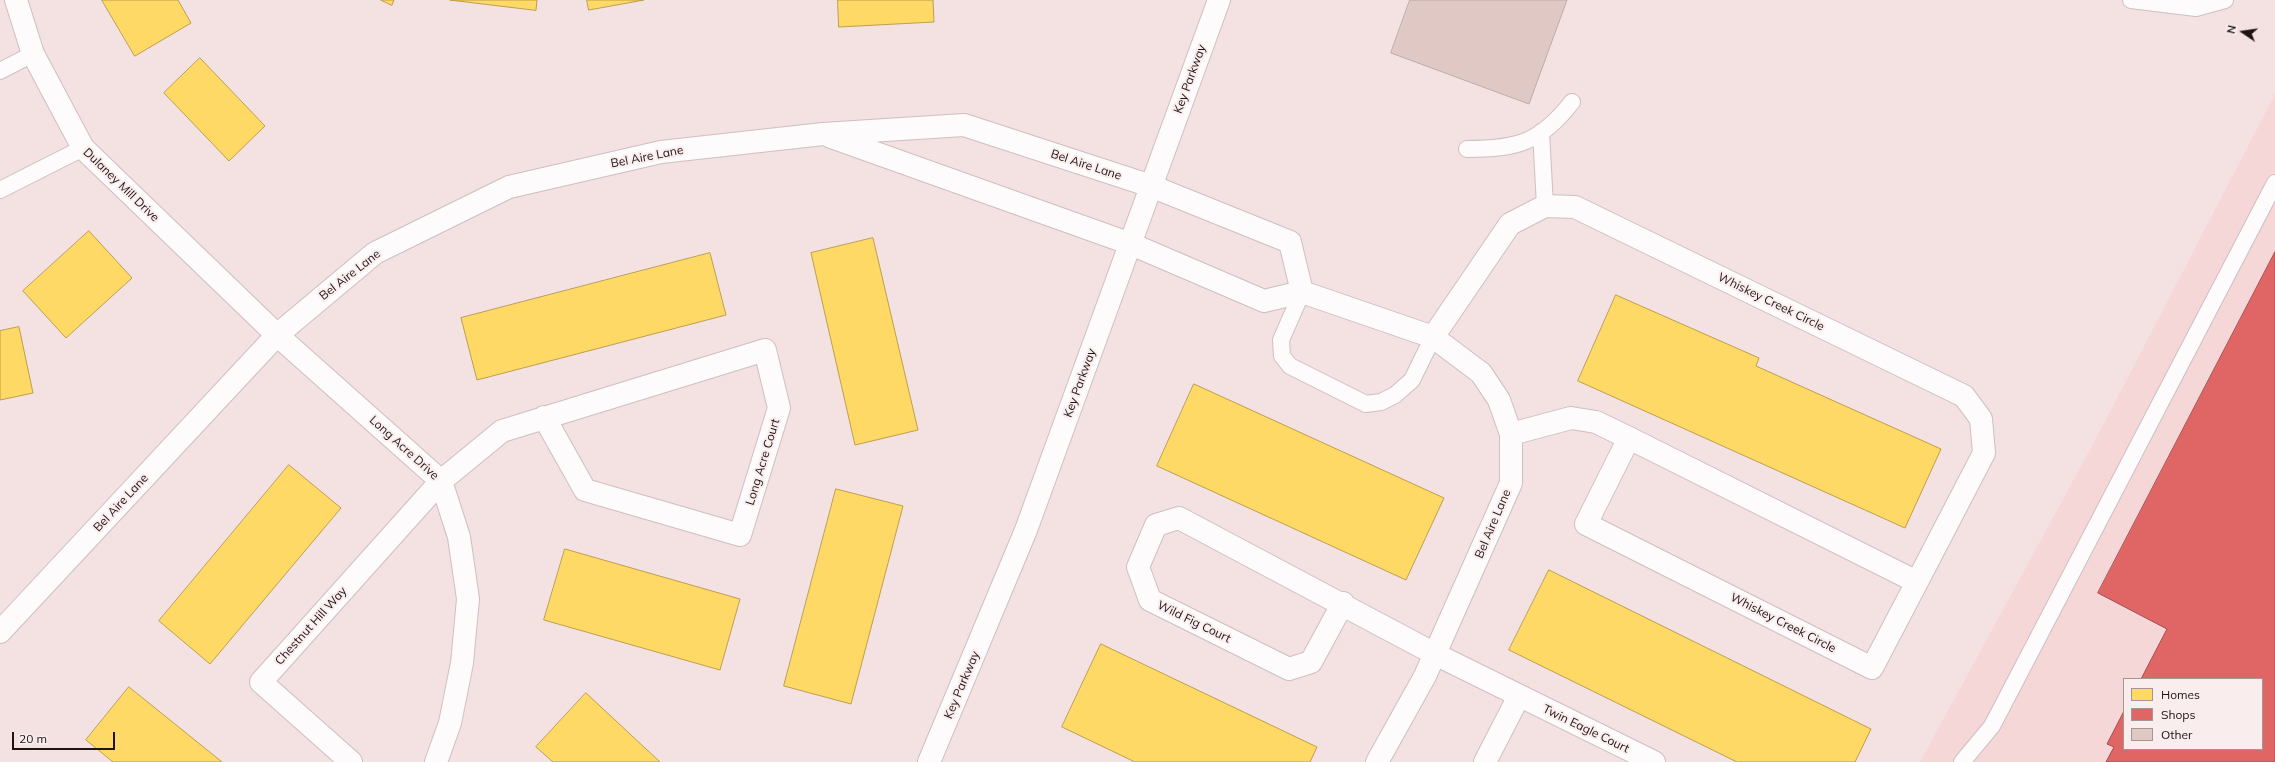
<!DOCTYPE html>
<style>
body{margin:0}
#map{position:relative;width:2275px;height:762px;overflow:hidden;background:#f4e2e2;font-family:Mulish,sans-serif}
canvas{display:block}
.legend{position:absolute;left:2123px;top:678px;width:140px;height:72px;box-sizing:border-box;background:#faeded;border:1px solid #a29696;margin:0;padding:5px 7px;list-style:none;font-size:12px;color:#1f1314}
.legend li{display:flex;align-items:center;gap:8px;height:20px}
.legend b{width:20px;border:1px solid #a29696}
.north{position:absolute;left:2223px;top:12px;width:40px;height:40px;-webkit-text-stroke:3px #faeded;paint-order:stroke;rotate:283deg;font-size:11px;font-weight:700;line-height:16px;text-align:center;color:#1f1314}
.north::after{content:'';display:block;margin:auto;width:14px;height:18px;background:#1f1314;clip-path:polygon(50% 0,100% 100%,50% 72%,0 100%)}
.scale{position:absolute;left:12px;top:732px;width:103px;height:18px;box-sizing:border-box;border:2px solid #1f1314;border-top:0;padding-left:5px;font-size:12px;line-height:14px;white-space:nowrap;color:#1f1314;-webkit-text-stroke:3px #faeded;paint-order:stroke}
</style>
<div id="map">
<canvas width="2275" height="762"></canvas>
<ul class="legend">
<li><b style="height:11px;background:#ffd966"></b>Homes</li>
<li><b style="height:11px;background:#e06666"></b>Shops</li>
<li><b style="height:11px;background:#e0c9c5"></b>Other</li>
</ul>
<div class="north">N</div>
<div class="scale">20 m</div>
</div>
<script>
const ctx = document.querySelector('canvas').getContext('2d');
ctx.lineJoin = 'round';
function fill(path, color) {
  ctx.fillStyle = color;
  ctx.fill(path, 'evenodd');
}
function strokePath(path, color, width, dash) {
  ctx.strokeStyle = color;
  ctx.lineWidth = width;
  ctx.lineCap = dash ? 'butt' : 'round';
  ctx.setLineDash(dash || []);
  ctx.stroke(path);
}
function write(font, color, halo, rows, align = 'center') {
  ctx.font = font + ' Mulish,sans-serif';
  ctx.lineWidth = 4;
  ctx.setLineDash([]);
  ctx.textBaseline = 'middle';
  ctx.strokeStyle = halo;
  ctx.fillStyle = color;
  for (const [text, x, y, turn = 0] of rows) {
    ctx.save();
    ctx.translate(x, y);
    ctx.rotate((+turn || 0) * Math.PI / 180);
    ctx.textAlign = isNaN(turn) ? turn : align;
    if (halo) ctx.strokeText(text, 0, 0);
    ctx.fillText(text, 0, 0);
    ctx.restore();
  }
}
fill(new Path2D(`
 M2275,94v668h-355l180,-331zM2124,679h138v70h-138z`), '#f6d7d8');
const homes = new Path2D(`
 M102,0h76l13,23 -56,33z
 M381,0h13l-2,5z
 M450,0h87l-1,10z
 M587,0h57l-55,10z
 M838,0h95l1,22 -95,5z
 M200,58l65,68 -36,35 -65,-68z
 M89,231l43,47 -66,60 -43,-47z
 M873,238l45,192 -63,15 -44,-192z
 M710,253l16,62 -249,65 -16,-62z
 M1616,295l143,63 -3,8 185,83 -36,79 -327,-147z
 M19,327l14,66 -33,7v-69z
 M1194,384l250,114 -38,82 -249,-114z
 M289,465l52,43 -131,156 -51,-43z
 M836,489l67,17 -52,198 -67,-18z
 M565,549l175,50 -20,71 -176,-50z
 M1549,570l322,159 -16,33h-118l-228,-112z
 M1101,644l216,103 -7,15h-175l-73,-35z
 M129,687l93,75h-109l-27,-22z
 M586,693l74,69h-107l-17,-15z`);
fill(homes, '#ffd966');
strokePath(homes, '#bc9e4d', 1);
const shops = new Path2D(`
 M2275,252v510h-169l8,-15 -7,-3 17,-33v38h138v-70h-121l26,-50 -69,-36z`);
fill(shops, '#e06666');
strokePath(shops, '#a64d4d', 1);
const building = new Path2D(`
 M1410,0h157l-38,104 -138,-51z`);
fill(building, '#e0c9c5');
strokePath(building, '#b9acaa', 1);
const lane = new Path2D(`
 M2131,0l65,8 29,-8
 M0,71l33,-17
 M1541,132l4,74
 M1467,149c50,0 73,-6 105,-47
 M0,190l83,-42
 M1302,292l-21,48 1,16 8,10 76,38 15,-2 14,-7 17,-15 21,-43
 M1962,762l30,-36 283,-543`);
const street = new Path2D(`
 M16,0l17,54 50,94 194,187 164,146 18,56 9,62 -6,64 -12,60 -14,39
 M1151,186l139,56 12,50
 M1131,244l133,57 38,-9 131,45 48,36 18,27 12,34v49l-86,193 -48,86
 M1433,337l77,-113 35,-18 30,1 389,189 17,23 3,34 -67,129
 M1511,434l60,-16 25,4 33,16 288,144 -45,86 -286,-144 43,-86
 M1343,603l-32,59 -22,7 -139,-69 -12,-33 18,-42 23,-7 256,136 219,108
 M351,762l-90,-80 180,-201 61,-50 263,-81 14,58 -39,127 -155,-45 -41,-73
 M1485,762l34,-66`);
const secondary = new Path2D(`
 M831,137l300,107
 M0,632l277,-297 98,-82 134,-66 152,-35 162,-18 141,-9 187,61
 M929,762l97,-232 193,-530`);
strokePath(lane, '#cebfc0', 18);
strokePath(street, '#cebfc0', 24);
strokePath(secondary, '#cebfc0', 24);
strokePath(lane, '#fdfbfb', 16);
strokePath(street, '#fdfbfb', 22);
strokePath(secondary, '#fdfbfb', 22);
write('12px', '#1f1314', '#faeded', [
 ["Key Parkway",1190,79,-70],
 ["Bel Aire Lane",647,157,-11],
 ["Bel Aire Lane",1086,165,18],
 ["Dulaney Mill Drive",121,185,44],
 ["Bel Aire Lane",350,275,-38],
 ["Whiskey Creek Circle",1771,302,26],
 ["Key Parkway",1080,383,-70],
 ["Long Acre Drive",404,448,42],
 ["Long Acre Court",763,462,-73],
 ["Bel Aire Lane",121,503,-47],
 ["Bel Aire Lane",1493,524,-67],
 ["Wild Fig Court",1194,622,26],
 ["Whiskey Creek Circle",1783,623,27],
 ["Chestnut Hill Way",311,626,-48],
 ["Key Parkway",962,685,-67],
 ["Twin Eagle Court",1586,729,26]
]);
</script>
